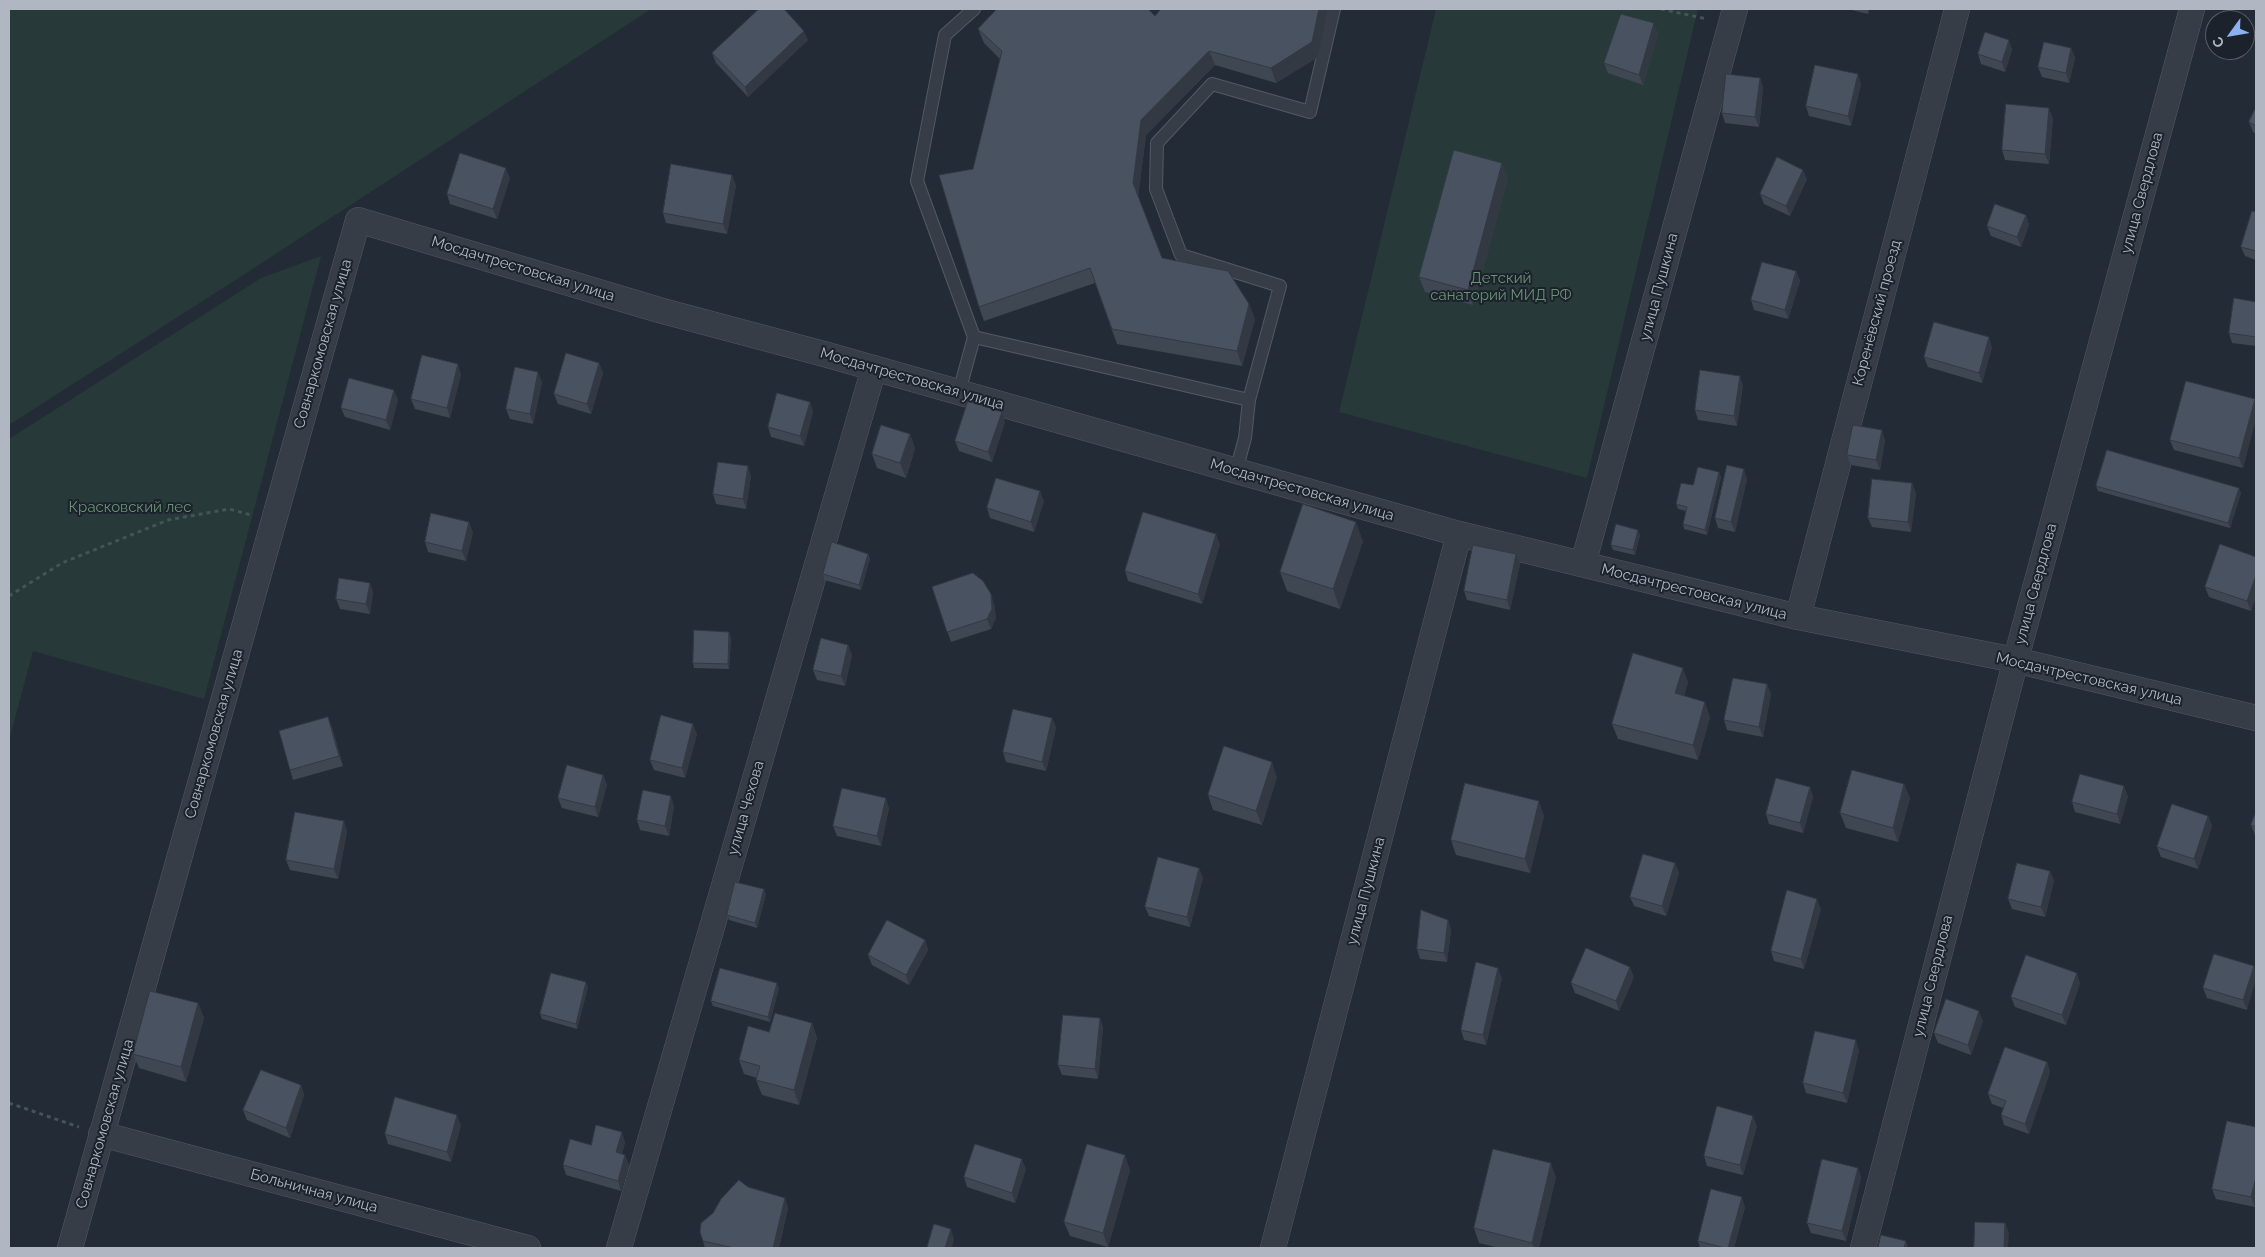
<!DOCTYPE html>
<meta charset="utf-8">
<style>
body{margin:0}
#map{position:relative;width:2265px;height:1257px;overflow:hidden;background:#222b36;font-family:Raleway,sans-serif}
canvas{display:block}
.frame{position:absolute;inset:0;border:10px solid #b0b7c3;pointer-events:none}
.north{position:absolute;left:2205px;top:10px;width:50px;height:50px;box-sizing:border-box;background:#1b222b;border:1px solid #575e68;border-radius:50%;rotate:238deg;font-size:14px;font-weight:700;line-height:20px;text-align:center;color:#b0b7c3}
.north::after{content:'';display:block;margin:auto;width:18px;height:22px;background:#8ab0ee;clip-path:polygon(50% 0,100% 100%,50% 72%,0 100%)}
</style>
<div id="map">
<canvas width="2265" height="1257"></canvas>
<div class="frame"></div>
<div class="north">С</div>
</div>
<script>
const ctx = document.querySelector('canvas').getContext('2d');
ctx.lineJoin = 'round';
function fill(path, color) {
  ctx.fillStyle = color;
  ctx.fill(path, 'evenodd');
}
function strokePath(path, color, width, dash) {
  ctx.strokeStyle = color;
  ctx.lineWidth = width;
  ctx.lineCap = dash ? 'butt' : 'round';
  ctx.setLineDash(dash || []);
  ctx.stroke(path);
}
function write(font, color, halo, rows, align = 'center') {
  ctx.font = font + ' Raleway,sans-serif';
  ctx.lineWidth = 4;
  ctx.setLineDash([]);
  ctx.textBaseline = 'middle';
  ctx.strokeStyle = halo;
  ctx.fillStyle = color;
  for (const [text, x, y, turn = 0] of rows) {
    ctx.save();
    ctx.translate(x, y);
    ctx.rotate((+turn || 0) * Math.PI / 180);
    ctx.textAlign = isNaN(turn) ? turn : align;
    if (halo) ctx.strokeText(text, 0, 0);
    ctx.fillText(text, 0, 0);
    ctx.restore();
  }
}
fill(new Path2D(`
 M9,9h642l-406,265 -236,151z
 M1436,9h262l-111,469 -248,-66z
 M321,256l-117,443 -171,-48 -24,90v-302l252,-161z`), '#273939');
const service = new Path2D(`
 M974,9l-29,26 -28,146 57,156
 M959,392l15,-55 275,63 -4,38 -9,33
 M1249,400l31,-114 -99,-31 -25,-66 1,-46 55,-59 98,28 24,-103`);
const minor = new Path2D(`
 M1583,564l152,-555
 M1798,617l159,-608
 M101,1134l427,114
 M70,1248l288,-1028 301,90 165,44 635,180 339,83 217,43 241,58
 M619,1248l255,-880
 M1273,1248l186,-714
 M1863,1248l158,-608 171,-631`);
strokePath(service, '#535a64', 14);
strokePath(minor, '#535a64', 26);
strokePath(new Path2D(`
 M1661,9l46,10
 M9,596l53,-33 106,-43 61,-11 22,6
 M9,1103l70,24`), '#445457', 3, [4, 4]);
strokePath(service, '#363d47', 12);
strokePath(minor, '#363d47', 25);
fill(new Path2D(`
 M1161,9h167l-10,48 -42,26 -61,-18 -69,70 -8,62 24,61 87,46 6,15 -13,47 -125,-22 -22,-61 -111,38 -5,-14 21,-248 -16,-16 -6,-14 177,-13z
 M1847,9h22l-1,5z
 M1658,33l-15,52 -35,-12 -4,-10z
 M808,40l-60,57 -32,-34 -4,-10z
 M2009,40l3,10 -7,22 -24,-8 -3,-10z
 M2071,48l4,10 -6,25 -27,-6 -4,-10z
 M1760,78l3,10 -4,39 -34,-4 -3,-10z
 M1861,84l-10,42 -42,-10 -3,-10z
 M2256,107v27l-3,-2 -4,-10z
 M2053,118l-4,46 -44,-4 -3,-10z
 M510,178l-13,41 -47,-15 -3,-10z
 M1508,178l-35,127 -48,-13 -6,-15z
 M1807,179l-17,37 -26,-12 -4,-10z
 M736,185l-9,49 -61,-11 -3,-10z
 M2256,212v48l-11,-4 -4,-9z
 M2026,215l3,10 -8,22 -30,-11 -4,-10z
 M1796,271l4,10 -12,38 -34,-9 -3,-10z
 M2256,302v44l-24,-3 -3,-10z
 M1992,347l-10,36 -54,-16 -4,-10z
 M599,363l4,10 -12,41 -33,-10 -4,-10z
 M461,374l-11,44 -35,-9 -4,-10z
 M542,382l-9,42 -23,-5 -4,-10z
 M1743,385l-6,41 -39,-6 -3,-10z
 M398,400l-8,30 -45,-13 -4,-9z
 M810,402l3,10 -9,34 -33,-9 -3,-10z
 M2256,403v15l-13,50 -69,-18 -4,-10z
 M1005,422l-13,40 -33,-11 -4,-10z
 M910,434l5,15 -9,29 -29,-10 -5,-14z
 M1885,440l-5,30 -29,-5 -4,-10z
 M1719,472l2,5 -14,58 -23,-6 -1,-5 3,-13 -8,-2 -2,-5 17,-19z
 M751,476l-5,33 -30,-5 -3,-10z
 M1747,479l-12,53 -17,-4 -3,-10z
 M1912,483l4,10 -5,39 -39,-5 -4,-9z
 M2096,486l143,2 2,5 -11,35 -132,-37z
 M1044,501l-10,31 -44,-14 -3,-10z
 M473,532l-7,29 -38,-9 -3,-10z
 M1640,535l-5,20 -22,-5 -2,-5z
 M1363,541l-23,68 -53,-18 -7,-19z
 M1220,544l-18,60 -74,-23 -3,-10z
 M868,554l2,5 -9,31 -37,-10 -1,-6z
 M1516,554l4,10 -10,46 -43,-10 -3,-9z
 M2256,557v39l-5,15 -42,-14 -4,-10z
 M370,583l3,10 -3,21 -30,-5 -4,-10z
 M932,587l62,17 2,14 -5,11 -40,13z
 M731,637l-2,32 -35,-1 -1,-5z
 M848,645l4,10 -7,31 -28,-6 -4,-10z
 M1688,682l-4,14 26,21 -12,43 -80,-21 -6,-15z
 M1767,684l4,10 -8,43 -36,-7 -3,-10z
 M1052,718l4,10 -10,43 -40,-9 -3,-10z
 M332,727l11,39 -50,14 -3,-10z
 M697,734l-12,44 -31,-8 -4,-10z
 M603,775l4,10 -9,32 -36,-9 -4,-10z
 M1277,777l-15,48 -49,-15 -5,-15z
 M1904,784l6,14 -12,44 -52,-14 -6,-15z
 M1810,787l3,10 -10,36 -34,-9 -3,-10z
 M2128,796l-8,28 -45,-12 -3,-10z
 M674,806l-5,30 -29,-6 -3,-10z
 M889,808l-8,38 -44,-10 -4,-10z
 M2256,812v23h-1l-4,-10z
 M1544,816l-14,57 -74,-18 -5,-15z
 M2208,816l4,10 -14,43 -37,-12 -4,-10z
 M347,831l-9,48 -48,-9 -4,-10z
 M1675,863l4,10 -13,43 -32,-10 -4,-9z
 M1199,868l4,10 -13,49 -41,-11 -4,-9z
 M2050,871l4,10 -9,36 -33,-8 -4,-10z
 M766,894l-9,34 -28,-8 -2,-5z
 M1821,909l-17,60 -30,-8 -3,-10z
 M1448,920l3,10 -4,32 -27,-3 -3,-10z
 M925,940l3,10 -19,35 -37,-20 -4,-10z
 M2254,966l-7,44 -40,-12 -4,-10z
 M1634,977l-15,34 -44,-18 -4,-10z
 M1502,978l-16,67 -22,-5 -3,-10z
 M2080,983l-14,42 -51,-18 -4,-10z
 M588,987l-11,42 -35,-10 -2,-5z
 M779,988l-9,34 -57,-16 -2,-5z
 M198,1003l6,15 -18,64 -47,-14 -6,-14z
 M1100,1018l3,10 -5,51 -36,-4 -4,-10z
 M1983,1021l-12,34 -33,-12 -4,-10z
 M812,1023l5,15 -18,67 -37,-10 -6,-15 1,-2 -13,-4 -5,-14 30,-28z
 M1859,1050l-12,53 -41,-10 -3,-10z
 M2047,1062l3,10 -21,62 -25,-9 -3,-10 2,-7 -11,-4 -4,-10z
 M301,1085l3,10 -14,43 -43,-18 -4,-10z
 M461,1125l-10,37 -63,-18 -3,-10z
 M1757,1126l-14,49 -36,-9 -3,-10z
 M2256,1127v74l-1,6 -39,-8 -4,-10z
 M625,1142l-3,12 3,1 4,10 -8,26 -55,-16 -3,-10 28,-20z
 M1858,1168l3,10 -15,63 -35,-8 -4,-10z
 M1026,1169l-11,34 -48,-16 -3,-10z
 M1130,1170l-22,77 -38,-11 -6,-14z
 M1556,1177l-17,71h-39l-21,-5 -5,-15z
 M748,1187l37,11 3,10 -9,40h-74l-5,-16z
 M1745,1207l-11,41h-34l-2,-7z`), '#3f4753');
fill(new Path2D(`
 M1319,9h9l-10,48 -42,26 -5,-15z
 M1654,23l4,10 -15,52 -4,-10z
 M804,31l4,9 -60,57 -3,-10z
 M2009,40l3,10 -7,22 -3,-10z
 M2071,48l4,10 -6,25 -3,-10z
 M1209,51l6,14 -69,70 -8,63 -5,-15 8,-63z
 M1858,74l3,10 -10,42 -3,-10z
 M1760,78l3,10 -4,39 -4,-10z
 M2049,108l4,10 -4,46 -4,-10z
 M1502,163l6,15 -35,127 -5,-15z
 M506,168l4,10 -13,41 -4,-10z
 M1803,170l4,9 -17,37 -4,-10z
 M732,175l4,10 -9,49 -4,-10z
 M2026,215l3,10 -8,22 -4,-10z
 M1796,271l4,10 -12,38 -3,-9z
 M1249,304l6,15 -13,47 -5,-15z
 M1989,337l3,10 -10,36 -3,-10z
 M599,363l4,10 -12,41 -4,-10z
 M458,364l3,10 -11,44 -3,-10z
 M538,372l4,10 -9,42 -3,-10z
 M1740,376l3,9 -6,41 -3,-10z
 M394,390l4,10 -8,30 -4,-10z
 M2255,399l1,4v15l-13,50 -4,-10z
 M810,402l3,10 -9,34 -4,-10z
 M1002,412l3,10 -13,40 -4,-10z
 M1882,430l3,10 -5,30 -4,-10z
 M910,434l5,15 -9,29 -6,-15z
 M748,466l3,10 -5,33 -3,-10z
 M1744,469l3,10 -12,53 -4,-10z
 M1719,472l2,5 -14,58 -2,-5z
 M1912,483l4,10 -5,39 -3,-10z
 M2239,488l2,5 -11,35 -2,-5z
 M1040,491l4,10 -10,31 -3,-10z
 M469,522l4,10 -7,29 -4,-10z
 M1356,522l7,19 -23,68 -7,-20z
 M1638,530l2,5 -5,20 -2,-5z
 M1216,534l4,10 -18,60 -4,-10z
 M868,554l2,5 -9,31 -2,-5z
 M1516,554l4,10 -10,46 -3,-10z
 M2256,575v21l-5,15 -4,-10z
 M370,583l3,10 -3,21 -4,-10z
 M991,594l3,10 2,14 -5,11 -4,-10z
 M729,632l2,5 -2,32 -1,-5z
 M848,645l4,10 -7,31 -4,-10z
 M1683,668l5,14 -7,26 -6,-15z
 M1767,684l4,10 -8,43 -4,-10z
 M1705,702l5,15 -12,43 -5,-15z
 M328,717l4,10 11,39 -4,-10z
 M1052,718l4,10 -10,43 -4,-9z
 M693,724l4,10 -12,44 -3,-10z
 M1272,762l5,15 -15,48 -6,-14z
 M603,775l4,10 -9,32 -3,-10z
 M1904,784l6,14 -12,44 -5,-14z
 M2124,786l4,10 -8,28 -3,-10z
 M1810,787l3,10 -10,36 -3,-10z
 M671,796l3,10 -5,30 -4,-10z
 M886,798l3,10 -8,38 -4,-10z
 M1539,801l5,15 -14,57 -5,-14z
 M2208,816l4,10 -14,43 -4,-10z
 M344,821l3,10 -9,48 -4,-10z
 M1675,863l4,10 -13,43 -4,-10z
 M1199,868l4,10 -13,49 -3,-10z
 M2050,871l4,10 -9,36 -4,-10z
 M764,889l2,5 -9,34 -2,-5z
 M1817,899l4,10 -17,60 -3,-10z
 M1448,920l3,10 -4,32 -3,-9z
 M925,940l3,10 -19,35 -3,-10z
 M2254,966l2,7v6l-9,31 -4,-10z
 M1630,967l4,10 -15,34 -3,-10z
 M1498,968l4,10 -16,67 -3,-10z
 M2077,973l3,10 -14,42 -4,-10z
 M586,982l2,5 -11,42 -1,-5z
 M777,983l2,5 -9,34 -2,-5z
 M198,1003l6,15 -18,64 -5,-15z
 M1979,1011l4,10 -12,34 -3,-10z
 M1100,1018l3,10 -5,51 -3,-10z
 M812,1023l5,15 -18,67 -5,-15z
 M1856,1040l3,10 -12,53 -4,-10z
 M2047,1062l3,10 -21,62 -4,-10z
 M301,1085l3,10 -14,43 -4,-10z
 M457,1115l4,10 -10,37 -4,-10z
 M1753,1116l4,10 -14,49 -3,-10z
 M622,1132l3,10 -5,20 -4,-10z
 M625,1155l4,10 -8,26 -3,-10z
 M1125,1155l5,15 -22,77 -5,-14z
 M1022,1159l4,10 -11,34 -3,-10z
 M1551,1163l5,14 -17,71h-5l-2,-5z
 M1858,1168l3,10 -15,63 -4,-10z
 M2256,1177v24l-1,6 -4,-10z
 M1742,1197l3,10 -11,41h-6z
 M785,1198l3,10 -9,40h-6z
 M2005,1223l4,10 -1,15h-4z
 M951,1229l3,10 -2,9h-7z
 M1906,1241l2,5 -1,2h-3z`), '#333943');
const building = new Path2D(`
 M759,9h25l20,22 -59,56 -33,-34z
 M997,9h151l7,7 6,-7h158l-7,33 -41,26 -62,-17 -68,69 -8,63 29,75 66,13 21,33 -12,47 -125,-22 -22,-61 -111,39 -40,-132 34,-6 29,-118 -24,-22z
 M1621,14l33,9 -15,52 -35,-12z
 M1985,32l24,8 -7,22 -24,-8z
 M2044,42l27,6 -5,25 -28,-6z
 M1815,65l43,9 -10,42 -42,-10z
 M1726,74l34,4 -5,39 -33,-4z
 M2006,104l43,4 -4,46 -43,-4z
 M2256,107v19l-7,-4z
 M1454,150l48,13 -34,127 -49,-13z
 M460,153l46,15 -13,41 -46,-15z
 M1777,157l26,13 -17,36 -26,-12z
 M671,164l61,11 -9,49 -60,-11z
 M1995,204l31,11 -9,22 -30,-11z
 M2252,211l4,1v39l-15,-4z
 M1762,262l34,9 -11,39 -34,-10z
 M2234,298l22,4v35l-27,-4z
 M1934,322l55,15 -10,36 -55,-16z
 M566,353l33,10 -12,41 -33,-10z
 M422,355l36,9 -11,44 -36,-9z
 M515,367l23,5 -8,42 -24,-5z
 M1700,370l40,6 -6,40 -39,-6z
 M349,378l45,12 -8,30 -45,-12z
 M2186,381l69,18 -16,59 -69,-18z
 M777,393l33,9 -10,34 -32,-9z
 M968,401l34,11 -14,40 -33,-11z
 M881,425l29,9 -10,29 -28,-9z
 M1853,425l29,5 -6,30 -29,-5z
 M2107,450l132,38 -11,35 -132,-37z
 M718,462l30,4 -5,33 -30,-5z
 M1727,465l17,4 -13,53 -16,-4z
 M1698,467l21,5 -14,58 -22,-6 4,-17 -11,-3 5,-21 12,2z
 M996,478l44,13 -9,31 -44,-14z
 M1872,479l40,4 -4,39 -40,-4z
 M1303,504l53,18 -23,67 -53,-17z
 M1143,512l73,22 -18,60 -73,-23z
 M431,513l38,9 -7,29 -37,-9z
 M1616,524l22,6 -5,20 -22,-5z
 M832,542l36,12 -9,31 -36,-11z
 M2220,544l36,13v18l-9,26 -42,-14z
 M1473,545l43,9 -9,46 -43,-9z
 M973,573l10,8 8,13 1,15 -5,10 -40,13 -15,-45z
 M339,578l31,5 -4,21 -30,-5z
 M694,630l35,2 -1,32 -35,-1z
 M821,638l27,7 -7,31 -28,-6z
 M1633,653l50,15 -8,25 30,9 -12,43 -81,-21z
 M1733,678l34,6 -8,43 -35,-7z
 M1013,709l39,9 -10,44 -39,-10z
 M661,715l32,9 -11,44 -32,-8z
 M328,717l11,39 -49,14 -11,-39z
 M1224,746l48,16 -16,49 -48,-16z
 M567,765l36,10 -8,32 -37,-9z
 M1852,770l52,14 -11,44 -53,-15z
 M2080,774l44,12 -7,28 -45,-12z
 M1776,778l34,9 -10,36 -34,-9z
 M1465,783l74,18 -14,58 -74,-19z
 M842,788l44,10 -9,38 -44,-10z
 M643,790l28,6 -6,30 -28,-6z
 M2172,804l36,12 -14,43 -37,-12z
 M295,812l49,9 -10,48 -48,-9z
 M2256,812v15l-5,-2z
 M1643,854l32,9 -13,43 -32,-9z
 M1158,857l41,11 -12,49 -42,-10z
 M2017,863l33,8 -9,36 -33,-8z
 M735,882l29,7 -9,34 -28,-8z
 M1787,890l30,9 -16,60 -30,-8z
 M1421,910l27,10 -4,33 -27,-4z
 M887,920l38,20 -19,35 -38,-20z
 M1586,948l44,19 -14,34 -45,-18z
 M2214,954l40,12 -11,34 -40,-12z
 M2026,955l51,18 -15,42 -51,-18z
 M1476,962l22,6 -15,67 -22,-5z
 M720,968l57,15 -9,34 -57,-16z
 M551,973l35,9 -10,42 -36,-10z
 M150,991l48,12 -17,64 -48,-13z
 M1946,999l33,12 -11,34 -34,-12z
 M775,1013l37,10 -18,67 -38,-10 4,-14 -21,-6 9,-34 21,6z
 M1063,1015l37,3 -5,51 -37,-4z
 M1815,1031l41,9 -13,53 -40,-10z
 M2005,1047l42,15 -22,62 -24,-9 5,-14 -18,-7z
 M261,1070l40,15 -15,43 -43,-18z
 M395,1097l62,18 -10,37 -62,-18z
 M1717,1106l36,10 -13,49 -36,-9z
 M2227,1121l29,6v50l-5,20 -39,-8z
 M596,1125l26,7 -6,20 9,3 -7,26 -55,-16 7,-26 21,6z
 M975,1144l47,15 -10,34 -48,-16z
 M1087,1144l38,11 -22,78 -39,-11z
 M1493,1149l58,14 -19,80 -58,-15z
 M1822,1159l36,9 -16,63 -35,-8z
 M739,1180l9,7 37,11 -12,50h-39l-31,-7 -3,-9 1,-9 12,-10 8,-14z
 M1711,1189l31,8 -14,51h-3l-27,-7z
 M1975,1222l30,1 -1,25h-30z
 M934,1224l17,5 -6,19h-18z
 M1881,1235l25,6 -2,7h-26z`);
fill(building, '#495260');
strokePath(building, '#333943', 1);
write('15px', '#b0b7c3', '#1b222b', [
 ["улица Свердлова",2142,193,-75],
 ["Мосдачтрестовская улица",523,269,17],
 ["улица Пушкина",1659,287,-75],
 ["Коренёвский проезд",1877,313,-75],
 ["Совнаркомовская улица",323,344,-74],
 ["Мосдачтрестовская улица",912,379,16],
 ["Мосдачтрестовская улица",1302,490,16],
 ["улица Свердлова",2036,584,-75],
 ["Мосдачтрестовская улица",1694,592,14],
 ["Мосдачтрестовская улица",2089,679,13],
 ["Совнаркомовская улица",214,734,-74],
 ["улица Чехова",746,808,-74],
 ["улица Пушкина",1366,891,-75],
 ["улица Свердлова",1933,976,-76],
 ["Совнаркомовская улица",105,1124,-74],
 ["Больничная улица",314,1191,15]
]);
write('15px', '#6a9273', '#1b222b', [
 ["Детский",1501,278],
 ["санаторий МИД РФ",1501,295],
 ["Красковский лес",130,507]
]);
</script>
